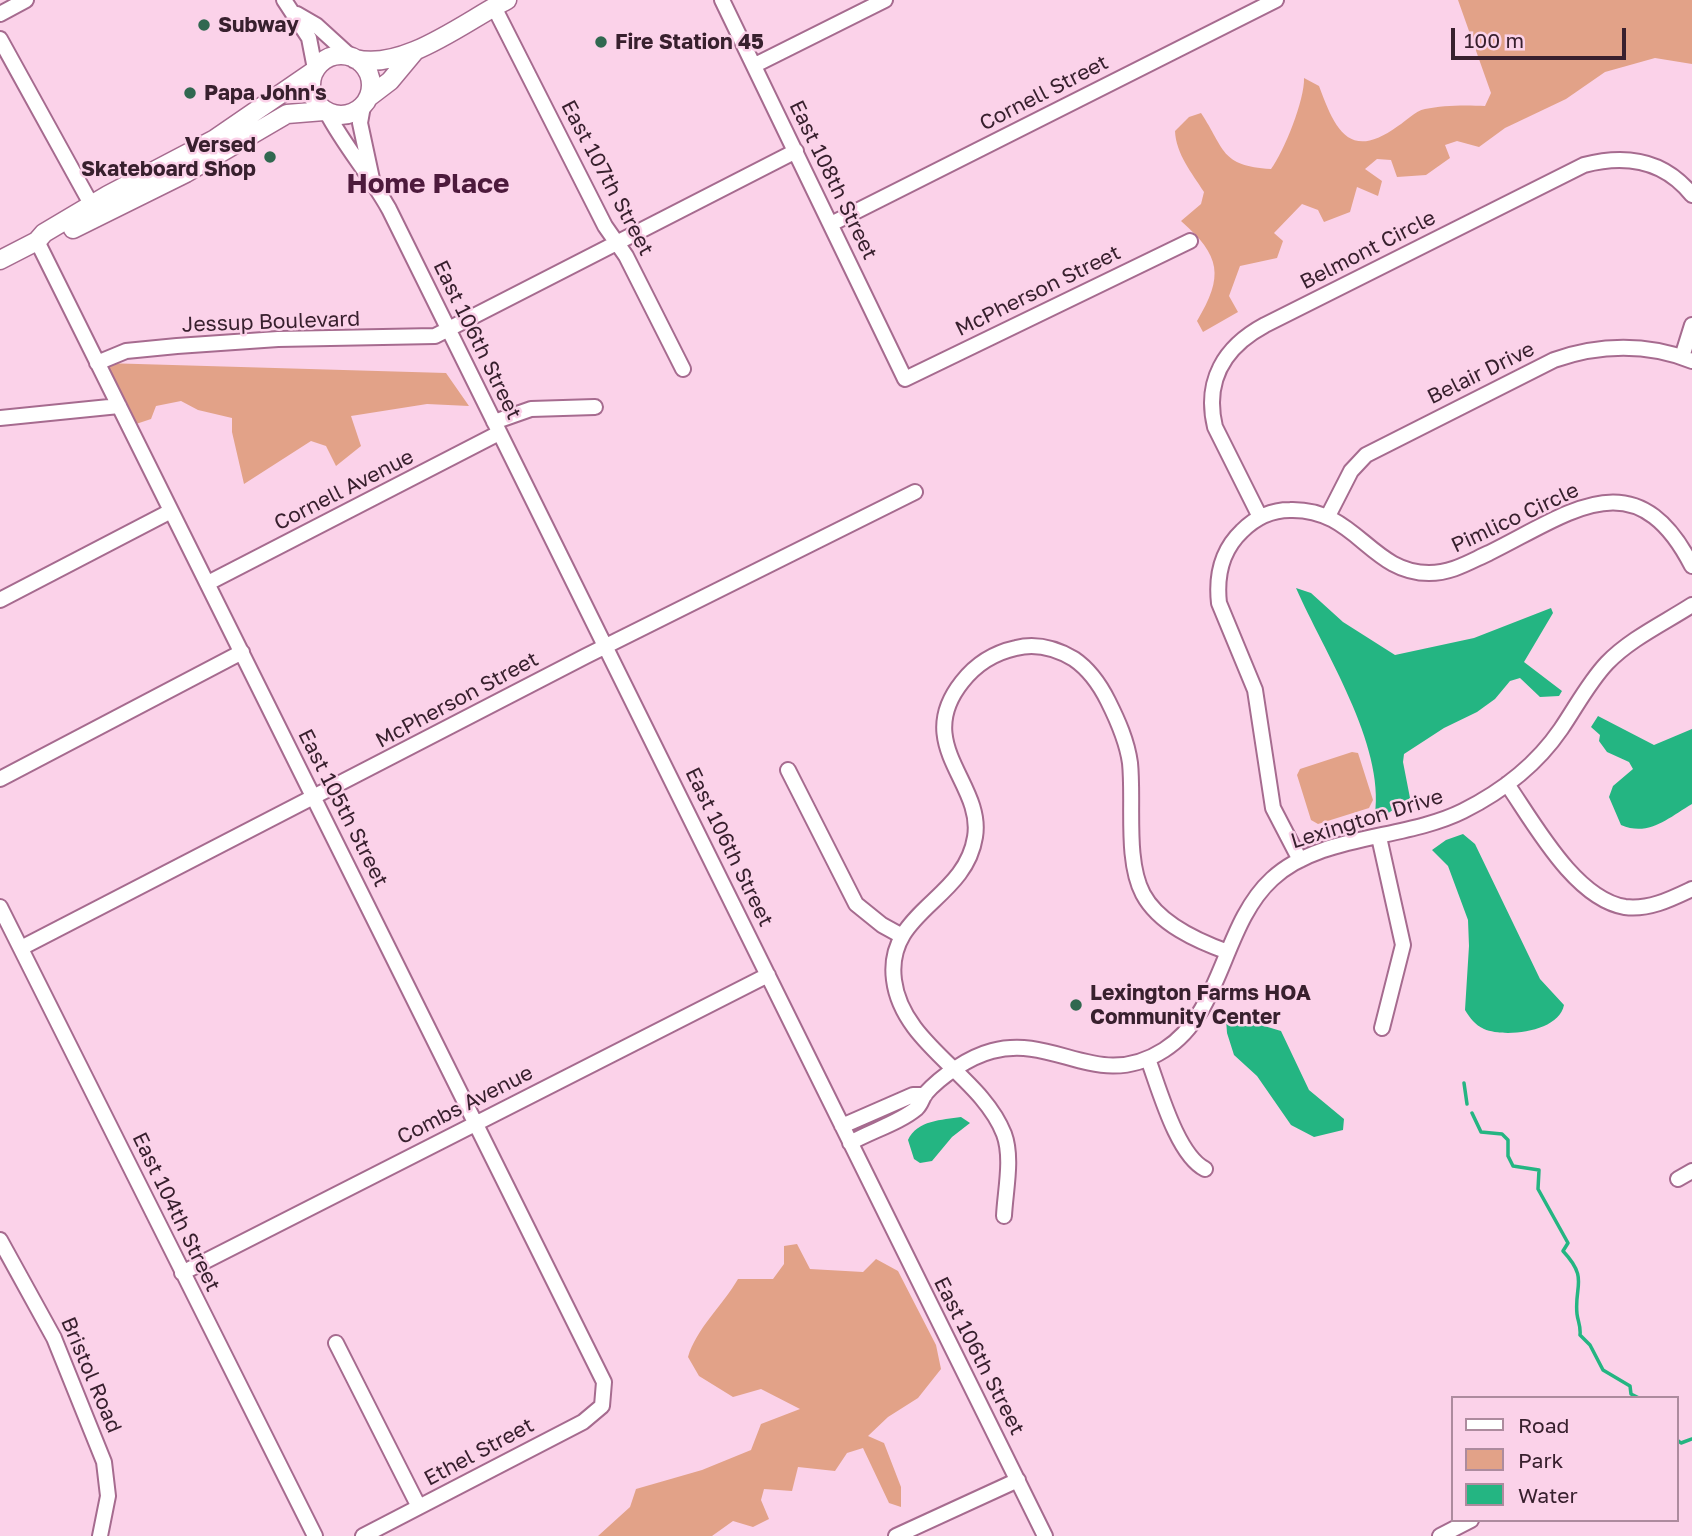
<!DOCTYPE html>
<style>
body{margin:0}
#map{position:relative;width:1692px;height:1536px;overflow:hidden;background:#fbd2e9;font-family:"Golos Text",sans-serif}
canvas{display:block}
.legend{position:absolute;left:1451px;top:1396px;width:228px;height:126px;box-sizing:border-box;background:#fbd2e9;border:2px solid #ad8b9e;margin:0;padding:9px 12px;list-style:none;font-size:21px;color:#38202e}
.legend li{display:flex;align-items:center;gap:14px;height:35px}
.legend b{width:35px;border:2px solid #ad8b9e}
.scale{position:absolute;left:1451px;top:28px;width:175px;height:32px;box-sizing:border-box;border:4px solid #38202e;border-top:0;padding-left:9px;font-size:21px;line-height:24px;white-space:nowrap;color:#38202e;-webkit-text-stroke:5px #fbd2e9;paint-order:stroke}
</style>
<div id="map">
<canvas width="1692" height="1536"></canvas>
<ul class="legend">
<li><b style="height:9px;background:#fff"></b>Road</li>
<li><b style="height:19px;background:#e2a288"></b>Park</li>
<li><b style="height:19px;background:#24b582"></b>Water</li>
</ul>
<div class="scale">100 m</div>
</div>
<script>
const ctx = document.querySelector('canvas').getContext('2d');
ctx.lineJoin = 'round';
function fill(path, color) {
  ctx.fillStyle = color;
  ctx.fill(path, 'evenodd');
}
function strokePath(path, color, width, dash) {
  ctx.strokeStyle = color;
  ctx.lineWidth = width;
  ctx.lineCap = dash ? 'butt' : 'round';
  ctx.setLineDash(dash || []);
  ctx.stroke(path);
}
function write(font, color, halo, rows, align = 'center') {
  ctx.font = font + ' "Golos Text",sans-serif';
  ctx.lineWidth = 5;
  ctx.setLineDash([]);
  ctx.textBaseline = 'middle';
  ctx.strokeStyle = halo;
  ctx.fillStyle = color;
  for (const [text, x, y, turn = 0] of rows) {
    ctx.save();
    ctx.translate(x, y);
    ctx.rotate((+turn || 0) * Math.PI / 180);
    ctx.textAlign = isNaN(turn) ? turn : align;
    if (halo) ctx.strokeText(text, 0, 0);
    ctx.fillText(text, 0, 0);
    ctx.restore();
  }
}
fill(new Path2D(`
 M1458,0h234v64l-37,-6 -50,14 -39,27 -61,29 -26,19 -22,-6 -12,4 5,13 -24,17 -29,2 -6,-17 -14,-1 -12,10 17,12 -4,15 -21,-9 -7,25 -26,10 -6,-12 -16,-6 -28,29 9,8 -6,17 -37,8 -11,30 9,16 -35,20 -6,-11c27,-45 24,-65 -16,-100l20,-17 3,-12c-12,-19 -28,-38 -29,-61l14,-14 12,-4c24,36 19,53 70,56 13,-17 34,-70 33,-91l15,8c16,43 30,76 79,40 8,-5 17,-15 27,-17 18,-4 42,-4 60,-3l6,-13z
 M104,363l342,10 23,33 -42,-2 -76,12 10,30 -25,20 -10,-20 -15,-5 -67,43 -12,-52v-14l-34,-8 -17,-9 -25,5 -5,13 -15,5z
 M1352,752l6,1 15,47 -4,8 -51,16 -7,-4 -14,-45 3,-6z
 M797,1244l13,25 53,3 13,-13 22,12 38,74 5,24 -23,29 -30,19 -20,19 16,7 17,44v20l-12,-4 -26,-55 -16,5 -12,18 -37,-4 -6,24 -28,-2 -3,11 8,19 -16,8 -20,-6 -21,15h-114l32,-29 6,-18 66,-19 49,-20 10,-26 39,-15 -39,-20 -28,8 -34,-21 -11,-19c8,-28 35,-52 50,-78h35l11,-15v-18z`), '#e2a288');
fill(new Path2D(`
 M1296,588l15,5 32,29 52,33 79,-17 77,-30 2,5 -29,49 38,29 -3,5 -19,1 -20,-19 -10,3 -15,18 -18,13 -33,16 -40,26 -1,8 7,36 -23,16 -12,1c10,-71 -51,-163 -79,-227z
 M1598,716l56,29 38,-16v75c-24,14 -43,33 -71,21l-12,-28 4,-11 20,-17 -4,-7 -22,-10 -8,-11 1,-6 -9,-8z
 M1463,834l12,10 65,135 24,26c-5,27 -59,33 -80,24 -9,-4 -14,-11 -19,-19l4,-64 -1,-26 -20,-54 -16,-16 14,-10z
 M1231,1016l50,15 28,59 35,29 -1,11 -29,7 -23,-12 -34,-49 -23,-21 -7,-22 -1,-14z
 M961,1117l9,6 -18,14 -20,24 -12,2 -6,-4 -6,-19c9,-20 34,-20 53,-23z`), '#24b582');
strokePath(new Path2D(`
 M1464,1083l3,21
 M1472,1113l9,19 21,2 6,6v16l5,10 26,4 -1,19 30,54 -5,8c26,28 11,34 14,63 1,8 4,12 3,21l10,10 13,25 27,16 1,8 8,4
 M1676,1439l5,4 11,-4`), '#24b582', 3.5);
const minor = new Path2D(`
 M284,0l25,38 6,31
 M722,0l183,379 285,-138
 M494,7l111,219 21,30 57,113
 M0,14l26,-14
 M297,14l19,11 34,31
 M0,39l96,174
 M755,65l130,-65
 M363,106l-3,17 12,56
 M327,113c18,34 43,62 62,96l656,1327
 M831,224l445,-224
 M37,241l567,1141 -2,24 -19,16 -220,114
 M1682,357l10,-32
 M97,363l29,-12 51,-5 101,-7 157,-3 361,-185
 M0,418l119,-12
 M494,422l37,-13 64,-2
 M1328,516l23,-45 15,-16 188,-95c45,-16 94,-17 138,1
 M1260,517l-45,-90c-11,-46 9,-80 50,-102l319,-160c42,-11 80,-5 108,30
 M208,583l291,-150
 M0,600l171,-89
 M788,770l68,134 26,21 20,11
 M0,779l242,-127
 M1507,784c27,39 68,115 118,123 24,3 46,-8 67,-18
 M1379,837l24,108 -21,83
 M1300,860l-27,-52 -18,-118 -36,-87c-3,-27 3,-53 23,-72 13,-13 29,-21 48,-21 66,-2 80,63 139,63 23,0 40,-11 60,-20 81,-40 147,-96 203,13
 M0,907l315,629
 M21,948l565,-292 329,-164
 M1148,1059c11,29 29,96 57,110
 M842,1126l71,-31h12
 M850,1143c21,-12 49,-20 67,-35 4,-4 5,-9 8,-14 16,-18 44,-37 67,-43 64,-17 106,41 172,-1 59,-37 58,-125 108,-171 48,-45 133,-39 191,-68 38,-19 74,-47 98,-82 15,-22 28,-47 46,-66 23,-24 57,-40 85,-58
 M1678,1179l14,-8
 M1004,1216c1,-24 9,-58 0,-82 -23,-59 -102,-89 -110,-154 -9,-69 71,-79 81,-143 9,-54 -63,-92 -13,-155 14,-18 31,-29 54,-34 20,-5 41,1 58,11 16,11 26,26 34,42 10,20 19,40 22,62 4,39 -5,97 13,131 16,30 54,47 85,58
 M0,1240l54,98 50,124 4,34 -8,40
 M182,1273l586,-298
 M336,1343l83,164
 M896,1536l122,-56
 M1440,1536l31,-16`);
const major = new Path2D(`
 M311 85a30 30 0 1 1 60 0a30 30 0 1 1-60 0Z
 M355,59c49,12 109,-37 152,-59
 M369,97l21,-16 25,-30
 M73,229l113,-56 101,-59 37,-3
 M0,260l37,-19 7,-8 64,-38 107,-56 99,-68`);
strokePath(minor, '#a66b8f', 18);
strokePath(major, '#a66b8f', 21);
strokePath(minor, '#fff', 14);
strokePath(major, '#fff', 18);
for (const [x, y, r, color] of [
 [204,25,7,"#306850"],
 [601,42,7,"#306850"],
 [190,93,7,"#306850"],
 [270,157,7,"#306850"],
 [1076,1005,7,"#306850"]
]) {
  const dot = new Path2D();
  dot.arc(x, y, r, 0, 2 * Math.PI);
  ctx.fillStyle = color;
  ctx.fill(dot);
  strokePath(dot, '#fbd2e9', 2.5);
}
write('bold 21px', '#38202e', '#fbd2e9', [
 ["Subway",218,25],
 ["Fire Station 45",615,42],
 ["Papa John's",204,93],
 ["Versed",256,145,"right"],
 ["Skateboard Shop",256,169,"right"],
 ["Lexington Farms HOA",1090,993],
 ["Community Center",1090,1017]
], 'left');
write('21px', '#38202e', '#fbd2e9', [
 ["Cornell Street",1044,93,-27],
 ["East 107th Street",607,178,62],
 ["East 108th Street",833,180,64],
 ["Belmont Circle",1368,250,-27],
 ["McPherson Street",1038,291,-26],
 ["Jessup Boulevard",271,322,-2],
 ["East 106th Street",477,340,64],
 ["Belair Drive",1481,373,-26],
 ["Cornell Avenue",344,490,-27],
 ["Pimlico Circle",1515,518,-25],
 ["McPherson Street",457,700,-28],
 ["East 105th Street",343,808,63],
 ["Lexington Drive",1367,819,-17],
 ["East 106th Street",729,847,64],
 ["Combs Avenue",465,1105,-27],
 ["East 104th Street",176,1212,64],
 ["East 106th Street",979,1356,63],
 ["Bristol Road",91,1375,67],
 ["Ethel Street",479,1452,-28]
]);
write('bold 28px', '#4d1a3c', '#fbd2e9', [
 ["Home Place",428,184]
]);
</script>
